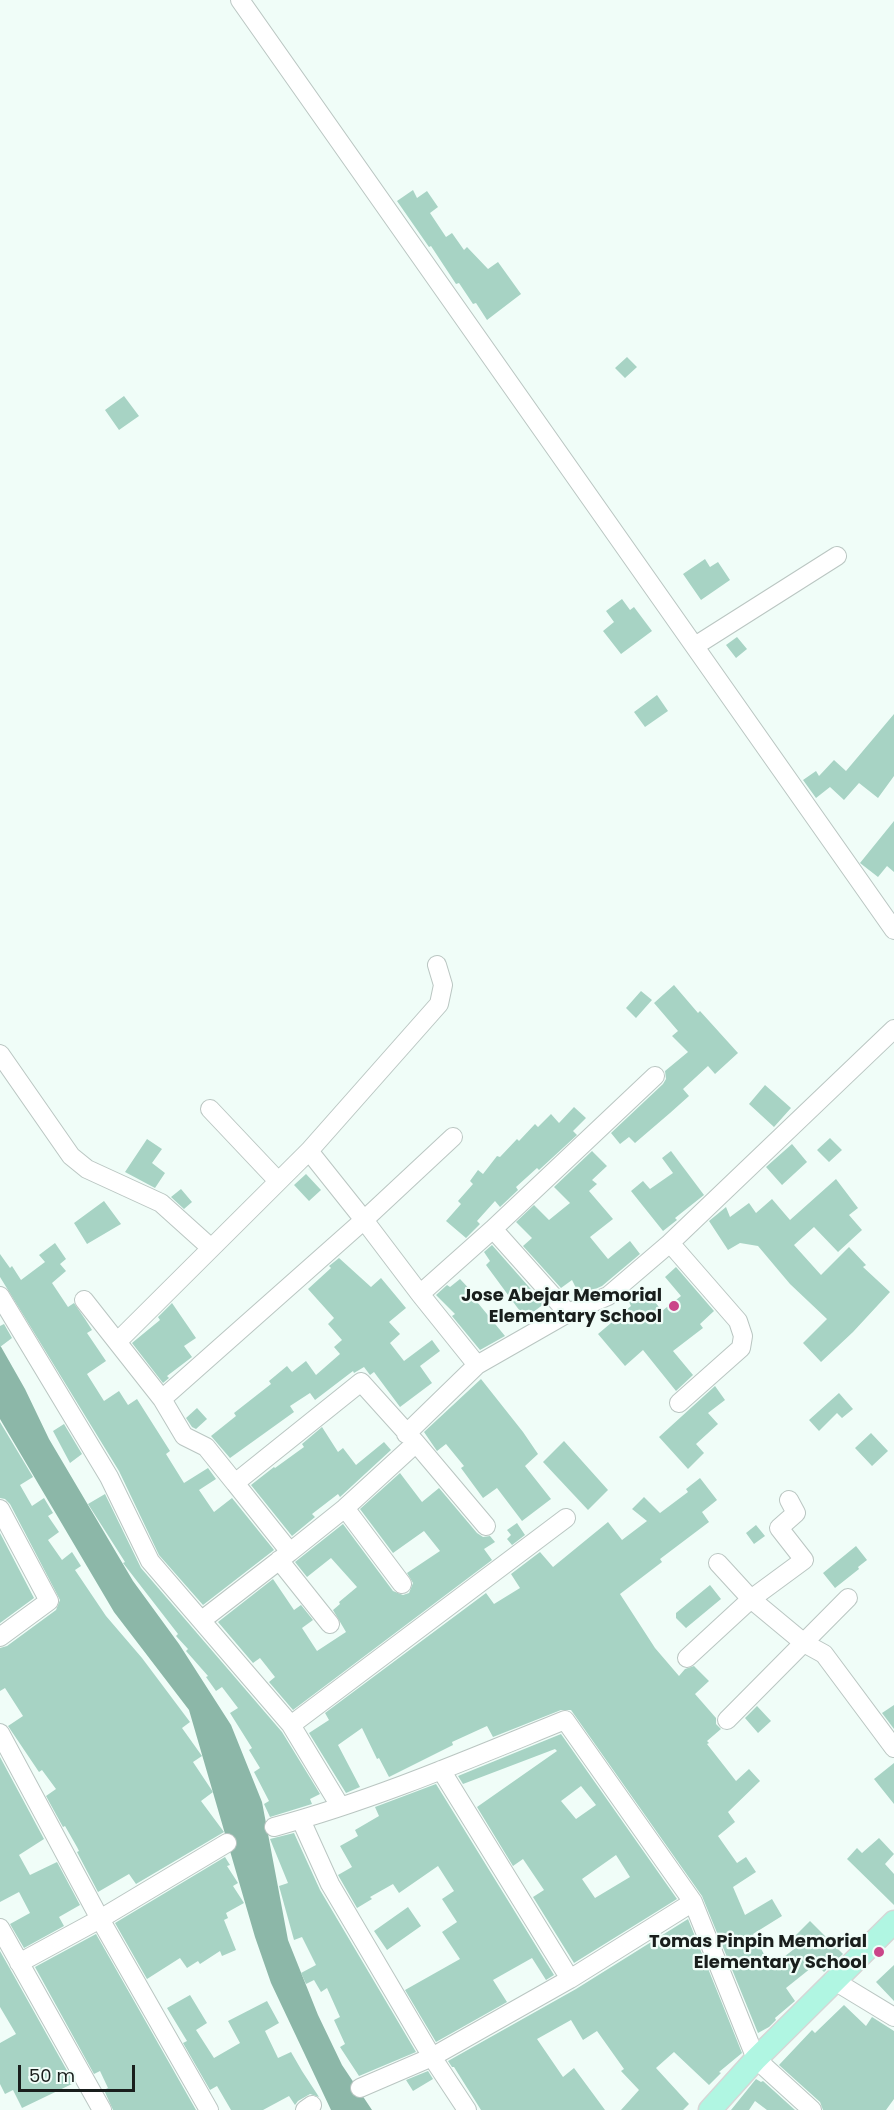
<!DOCTYPE html>
<style>
body{margin:0}
#map{position:relative;width:894px;height:2110px;overflow:hidden;background:#f0fdf8;font-family:Poppins,sans-serif}
canvas{display:block}
.scale{position:absolute;left:18px;top:2065px;width:117px;height:27px;box-sizing:border-box;border:3px solid #191e1c;border-top:0;padding-left:8px;font-size:18px;line-height:21px;white-space:nowrap;color:#191e1c;-webkit-text-stroke:4px #f0fdf8;paint-order:stroke}
</style>
<div id="map">
<canvas width="894" height="2110"></canvas>
<div class="scale">50 m</div>
</div>
<script>
const ctx = document.querySelector('canvas').getContext('2d');
ctx.lineJoin = 'round';
function fill(path, color) {
  ctx.fillStyle = color;
  ctx.fill(path, 'evenodd');
}
function strokePath(path, color, width, dash) {
  ctx.strokeStyle = color;
  ctx.lineWidth = width;
  ctx.lineCap = dash ? 'butt' : 'round';
  ctx.setLineDash(dash || []);
  ctx.stroke(path);
}
function write(font, color, halo, rows, align = 'center') {
  ctx.font = font + ' Poppins,sans-serif';
  ctx.lineWidth = 4.5;
  ctx.setLineDash([]);
  ctx.textBaseline = 'middle';
  ctx.strokeStyle = halo;
  ctx.fillStyle = color;
  for (const [text, x, y, turn = 0] of rows) {
    ctx.save();
    ctx.translate(x, y);
    ctx.rotate((+turn || 0) * Math.PI / 180);
    ctx.textAlign = isNaN(turn) ? turn : align;
    if (halo) ctx.strokeText(text, 0, 0);
    ctx.fillText(text, 0, 0);
    ctx.restore();
  }
}
fill(new Path2D(`
 M0,1345l25,44 24,50 84,142 46,63 52,81 31,77 26,138 30,75 24,50 30,45h-41l-60,-127 -16,-46 -66,-227 -75,-98 -114,-193z`), '#8cb7a8');
fill(new Path2D(`
 M413,190l4,8 10,-7 11,16 -8,6 16,24 6,-4 12,17 3,-3 21,22 10,-7 23,32 -34,26 -11,-17 -3,1 -14,-21 -3,1 -25,-38 -2,1 -32,-46z
 M627,357l10,10 -12,11 -10,-10z
 M124,396l15,20 -20,14 -14,-20z
 M705,559l5,8 8,-5 12,18 -29,20 -18,-26z
 M622,599l8,11 4,-3 18,24 -31,23 -18,-23 11,-9 -8,-11z
 M737,637l10,12 -11,9 -10,-13z
 M657,695l11,16 -23,16 -11,-15z
 M894,714v62l-16,22 -19,-15 -15,17 -14,-13 -14,11 -13,-18 13,-9 3,5 15,-16 12,11z
 M894,821v51l-7,-6 -9,11 -18,-14z
 M674,985l24,28 2,-2 38,42 -23,21 -7,-8 -25,23 6,7 -19,17 -35,30 -6,-6 -9,7 -9,-11 52,-49 3,-5 -1,-8 23,-19 -16,-16 6,-5 -24,-28z
 M641,991l11,9 -16,18 -10,-10z
 M765,1085l26,23 -17,19 -25,-23z
 M574,1107l12,11 -13,13 4,4 -38,35 -2,-2 -21,19 2,3 -18,17 -5,-6 -18,20 3,3 -14,14 -20,-17 15,-17 -3,-3 15,-17 -3,-3 8,-11 5,4 14,-18 3,1 17,-18 2,2 16,-17 3,3 13,-13 8,9z
 M830,1138l12,12 -13,12 -12,-12z
 M147,1139l15,10 -10,14 13,10 -10,15 -30,-16z
 M792,1144l15,18 -25,23 -16,-18z
 M592,1151l15,15 -15,14 5,4 -8,7 24,28 -23,18 18,22 22,-18 10,13 -38,32 -22,10 -8,-16 -11,8 -38,-42 9,-8 -16,-16 18,-17 15,15 21,-17 -16,-16z
 M671,1151l33,44 -29,23 2,2 -14,11 -32,-40 12,-10 7,8 23,-16 -11,-15z
 M306,1174l15,16 -12,11 -15,-16z
 M836,1179l22,29 -9,7 13,15 -24,22 -24,-25 -20,18 27,30 28,-28 17,18 -3,2 27,25 -37,40 -32,30 -18,-19 24,-24 -37,-35 -32,-38 -18,-3 -12,7 -19,-29 17,-14 4,10 19,-14 7,10 16,-14 18,21z
 M181,1189l11,13 -8,7 -13,-12z
 M104,1201l17,23 -34,20 -13,-21z
 M55,1243l11,16 -6,5 6,7 -14,12 16,24 6,-4 11,16 7,11 -5,3 19,28 -19,13 17,27 15,-10 9,14 9,-6 33,52 -4,3 18,29 24,-15 8,11 -17,11 15,22 18,-14 42,52 -71,55 -44,-50 -40,-84 -119,-194v-23l10,14 2,-2 9,14 24,-18 -6,-7z
 M492,1245l52,59 -19,14 -39,-53 4,-4 -6,-9z
 M339,1258l32,29 10,-9 25,30 -17,14 11,12 -10,9 14,18 28,-21 8,11 -20,15 12,17 -32,24 -26,-35 -4,3 -6,-8 -10,6 -1,-2 -38,29 -5,-7 -20,13 4,6 -64,46 -19,-22 25,-20 -2,-3 37,-29 -2,-3 18,-15 5,6 14,-11 10,14 24,-21 -6,-7 8,-7 -14,-16 6,-6 -26,-29 23,-21 -2,-2z
 M676,1267l38,44 -14,13 3,4 -30,23 20,24 -17,16 -33,-41 -18,16 -27,-32 33,-28 -2,-4 16,-13 17,22 19,-15 -16,-19z
 M460,1279l15,16 -2,2 32,39 -25,14 -28,-34 3,-2 -19,-19 11,-10 3,2z
 M172,1303l24,35 -12,8 8,11 -25,19 2,2 -6,5 -31,-40 28,-23 -2,-3z
 M4,1324l8,14 -12,9v-21z
 M481,1379l42,53 15,22 -13,12 26,33 -29,22 -25,-33 -14,10 -22,-30 3,-2 -18,-22 -9,7 -13,-19z
 M715,1386l10,14 -17,13 10,11 -22,20 8,9 -16,16 -29,-32z
 M839,1393l14,16 -11,9 -5,-5 -18,18 -10,-11z
 M197,1408l10,11 -11,10 -4,-2 -6,-9z
 M0,1422l33,55 -13,8 12,21 12,-8 9,15 -5,3 11,16 -11,8 14,20 10,-8 9,14 -6,4 31,46 36,42 48,64 -8,6 20,28 -9,6 20,30 -12,9 23,31 -88,52 -7,-10 -31,18 -21,-40 2,-1 -2,-4 -12,-21 -2,1 -17,-31 10,-7 -14,-19 -3,2 -31,-46 15,-10 -18,-28 -5,3v-43l7,-2 49,-36 4,-10 -50,-96 -5,-5 -5,-1z
 M64,1424l18,30 -12,9 -17,-32z
 M322,1427l16,25 5,-4 13,17 28,-23 7,8 -51,47 -2,-3 -26,20 3,3 -23,19 -41,-51 23,-18 1,1 29,-21 -2,-3z
 M871,1433l17,18 -16,15 -17,-18z
 M564,1441l44,49 -20,20 -45,-48z
 M400,1473l22,29 17,-14 38,45 6,4 7,-1 5,6 -11,7 8,11 -199,150 -24,-28 6,-5 -15,-19 -7,5 -35,-41 55,-43 21,31 7,-5 12,15 -11,8 15,23 29,-19 -13,-22 7,-6 -1,-2 18,-15 -26,-29 -24,19 -12,-15 48,-38 50,67 10,4 6,-2 4,-10 -6,-10 33,-22 -16,-20 -31,22 -33,-44z
 M700,1478l17,22 -15,12 7,10 -49,37 2,3 -42,32 35,54 24,28 6,-7 9,-3 15,15 -14,13 21,24v6l5,5 -14,12 2,2 -2,1 29,37 13,-12 11,12 -32,31 7,10 -17,14 19,27 9,-6 10,15 -23,15 12,28 27,-16 10,17 -29,18 18,33 27,-21 -7,-6 19,-19 33,33 -19,18 -8,-8 -30,24 9,13 -20,17 1,2 -7,7 -11,6 -56,-137 -131,-186h-10l-68,27 -6,-11 -35,16 1,3 -64,32 -10,-19 -2,1 -15,-31 -24,17 22,42 -14,6 -37,-60 20,-13 -4,-7 161,-120 8,11 26,-16 -9,-14 29,-22 13,15 55,-45 14,18 25,-19 -15,-12 12,-12 16,16 28,-21 -2,-3z
 M105,1494l36,74 141,164 38,62 -10,5 2,5 -42,13 -6,-13 5,-3 -15,-29 6,-4 -11,-18 3,-2 -22,-35 8,-5 -16,-21 -6,4 -10,-14 2,-1 -22,-25 2,-2 -12,-13 2,-2 -55,-71 2,-1 -37,-58z
 M517,1523l8,12 -13,10 -5,-6 4,-4 -4,-5z
 M756,1525l9,11 -11,8 -8,-11z
 M0,1533l34,65 -34,25z
 M856,1546l11,14 -9,7 1,2 -24,19 -12,-15z
 M710,1585l11,14 -35,29 -10,-10v-5z
 M894,1705v24l-12,-16z
 M757,1706l14,15 -13,12 -13,-15z
 M561,1734l116,165 -103,64 -41,-66 11,-7 -21,-31 -10,7 -36,-59 80,-56 -2,-2 -92,35 -5,-8zM581,1786l15,19 -20,14 -15,-18zM616,1855l14,22 -35,21 -13,-19z
 M0,1757l44,82 -25,16 11,20 27,-13 23,43 -21,12 5,9 -40,22 -14,-24 20,-11 -11,-21 -19,10z
 M894,1763v41l-20,-25z
 M436,1784l118,191 -8,5 -14,-22 -39,22 14,22 -71,40 -31,-52 55,-31 -18,-27 15,-10 -15,-23 12,-8 -16,-25 -39,27 -6,-9 -23,13 2,2 -15,9 -19,-33 14,-8 -12,-21 18,-10 -3,-6 24,-14 -4,-9z
 M294,1833l26,57 96,162 -57,24 -19,-29 5,-3 -11,-24 6,-3 -13,-29 -6,4 -7,-12 -8,4 -5,-11 15,-8 -14,-28 -8,3 -15,-54 9,-3 -18,-44z
 M879,1838l15,16 -9,10 9,10v31l-47,-46 10,-11 5,5z
 M225,1857l5,8 -3,1 11,17 -5,3 11,17 -18,10 2,5 -4,2 12,30 -14,6 -2,-5 -20,13 -2,-3 -11,7 -7,-10 -33,21 -32,-56z
 M408,1907l13,19 -34,24 -13,-19z
 M688,1919l54,134 -23,19 2,1 -12,12 -35,-33 -18,16 33,36 -6,6h-62l18,-20 -18,-19 3,-2 -27,-38 -14,9 -12,-20 -34,19 26,38 11,-9 31,42h-124l-27,-43h-2l-4,-6 128,-72z
 M96,1934l100,176h-83l-9,-20 4,-2 -8,-17 -6,3 -59,-107z
 M0,1951l74,132 -52,25 -9,-18 -8,4 -5,-10v-41l16,-9 -16,-27z
 M894,1965v36l-18,-19z
 M190,1995l17,28 -11,7 18,28 26,-15 -12,-22 39,-20 12,22 -14,8 13,27 13,-6 11,19 17,26 -9,-3 -12,7 -3,4 -6,-9 -26,14h-32l-14,-24 -7,4 -27,-47 4,-2 -20,-33z
 M844,2005l22,21 6,-9 22,14v68l-8,11h-63l-3,-8 -41,-37 33,-35 3,3z
 M428,2071l5,8 -20,12 -7,-11z
 M756,2079l5,3 2,-1 32,29h-28l-12,-9 -6,9h-18z`), '#a7d3c4');
const minor = new Path2D(`
 M240,0l654,930
 M695,646l142,-90
 M0,1054l71,102 16,13 74,34 50,45
 M210,1109l68,72
 M309,1151l55,69 89,-83
 M493,1229l75,84
 M670,1243l68,78 5,15 -2,12 -62,55
 M0,1296l109,181 41,84 141,164 49,81
 M84,1300l78,99 202,-179 56,74
 M117,1342l192,-191 130,-147 4,-19 -6,-20
 M477,1365l-57,-71 73,-65 162,-153
 M162,1399l22,37 22,11 29,36
 M406,1434l71,-69 91,-52 40,-17 62,-53 224,-214
 M416,1443l-71,65 -55,44 -55,-69 126,-101 55,61 70,83
 M345,1508l57,76
 M0,1509l49,92 -49,36
 M279,1560l51,64
 M718,1563l33,36 53,44 20,11 70,94
 M202,1620l88,-68
 M687,1658l64,-59 53,-39 -25,-32 17,-15 -7,-13
 M727,1720l121,-122
 M291,1725l275,-207
 M0,1733l100,186 109,191
 M441,1770l129,209
 M301,1820l29,64 102,173 35,53
 M274,1827c100,-27 195,-68 291,-107l128,182 63,157 56,51
 M0,1928l102,182
 M19,1963l81,-44 127,-76
 M833,1980l61,37
 M360,2088l72,-31 138,-78 123,-77
 M305,2110l7,-5`);
const major = new Path2D(`
 M710,2110l46,-51 138,-137`);
strokePath(minor, '#bac6c2', 20);
strokePath(major, '#d6d6d6', 25);
strokePath(minor, '#fff', 18);
strokePath(major, '#b0f6e2', 22);
for (const [x, y, r, color] of [
 [674,1306,6,"#ca4589"],
 [879,1952,6,"#ca4589"]
]) {
  const dot = new Path2D();
  dot.arc(x, y, r, 0, 2 * Math.PI);
  ctx.fillStyle = color;
  ctx.fill(dot);
  strokePath(dot, '#f0fdf8', 2);
}
write('bold 18px', '#191e1c', '#f0fdf8', [
 ["Jose Abejar Memorial",662,1296],
 ["Elementary School",662,1317],
 ["Tomas Pinpin Memorial",867,1942],
 ["Elementary School",867,1963]
], 'right');
</script>
